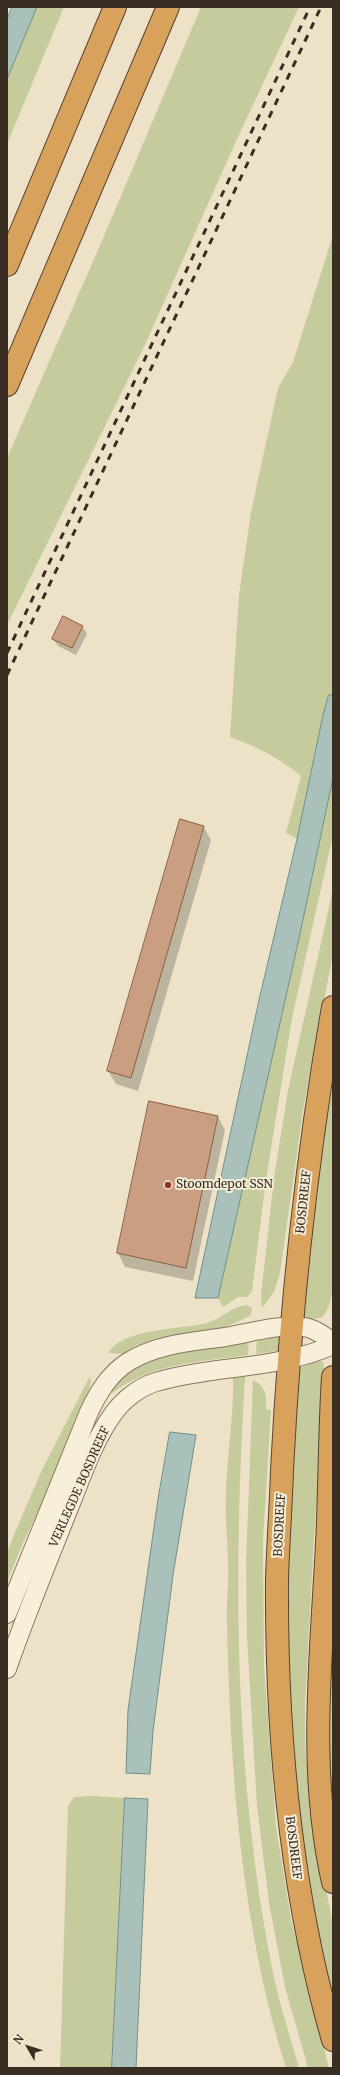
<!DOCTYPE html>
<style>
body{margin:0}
#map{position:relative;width:340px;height:2075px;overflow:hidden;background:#ede2c8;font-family:Merriweather,serif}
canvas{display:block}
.frame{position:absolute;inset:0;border:8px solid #3a2d21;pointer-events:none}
.north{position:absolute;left:8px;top:2027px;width:40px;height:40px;-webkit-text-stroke:3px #f5ecd8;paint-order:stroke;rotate:309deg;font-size:11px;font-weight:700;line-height:16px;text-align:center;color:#3a2d21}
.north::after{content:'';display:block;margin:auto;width:14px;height:18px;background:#3a2d21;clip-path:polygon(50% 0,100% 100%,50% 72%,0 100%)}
</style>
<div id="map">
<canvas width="340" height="2075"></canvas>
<div class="frame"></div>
<div class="north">N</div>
</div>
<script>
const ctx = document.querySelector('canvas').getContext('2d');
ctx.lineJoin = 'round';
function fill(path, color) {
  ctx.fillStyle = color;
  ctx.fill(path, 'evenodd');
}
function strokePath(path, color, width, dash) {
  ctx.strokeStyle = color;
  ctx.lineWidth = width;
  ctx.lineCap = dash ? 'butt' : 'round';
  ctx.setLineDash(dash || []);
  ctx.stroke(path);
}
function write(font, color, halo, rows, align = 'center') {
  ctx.font = font + ' Merriweather,serif';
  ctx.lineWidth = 4;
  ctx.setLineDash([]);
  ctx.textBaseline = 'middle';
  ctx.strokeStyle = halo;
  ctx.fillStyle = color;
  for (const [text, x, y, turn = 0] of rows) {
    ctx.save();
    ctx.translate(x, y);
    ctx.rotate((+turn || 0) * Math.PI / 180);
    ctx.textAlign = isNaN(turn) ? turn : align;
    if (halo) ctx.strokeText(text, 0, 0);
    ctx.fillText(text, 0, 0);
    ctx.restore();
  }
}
fill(new Path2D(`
 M37,7h27l-57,137v-65z
 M201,7h98l-62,132 -93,208 -137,278v-167l97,-222z
 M333,235v460h-4l-6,20 -26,124 -11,-6 15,-57c-22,-18 -43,-29 -71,-39l9,-142 12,-83 27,-124 15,-26z
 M333,778v57l-41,183 -26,162 -14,111 -5,6h-9l-15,10 -5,-9 80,-355z
 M333,889v65l-29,150 -24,169 -6,19 -12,16 -1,-13 13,-117 14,-88z
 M333,1050v240l-4,16 -6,11 -26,5z
 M247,1305l5,3 -1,7c-11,6 -22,11 -34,14 -24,6 -76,6 -92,25l-16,-1c10,-24 75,-24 98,-30 14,-4 26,-17 40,-18z
 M281,1335v15l-24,4 -1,-2 1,-13z
 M249,1339l-1,16c-48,7 -96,8 -136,38l-4,-3 15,-16 34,-20z
 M323,1361l2,16 -11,161 -9,168v38l6,68 22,113v86l-7,-26 -37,-223 -3,-188 9,-204 18,-8z
 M90,1376c3,10 -4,21 -9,29l-40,101 -18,37 -16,39v-30l6,-15 28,-65z
 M245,1377c-12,198 -11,401 28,596 7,32 17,64 26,95h-13c-45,-143 -56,-297 -59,-446 -1,-20 2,-40 1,-59 0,-21 -3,-42 -2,-63 0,-41 8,-82 7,-122z
 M253,1380c13,6 14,16 13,29l5,1 -8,131 1,124 12,162 15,92 38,149h-21l-23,-81 -16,-84 -12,-96 -10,-170 -1,-74z
 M333,1548v264l-4,-27 -3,-45z
 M91,1796l34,2 -13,270h-52l8,-262 6,-9z`), '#c6cb9c');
const water = new Path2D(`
 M12,7h25l-30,72v-59z
 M329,695h4v83l-35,165 -80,355h-23l64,-298 38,-161 26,-124z
 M170,1432l26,3 -23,140 -20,156 -3,43 -24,-1 2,-63 30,-211z
 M125,1798l23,1 -12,269h-24z`);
fill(water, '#a9c1ba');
strokePath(water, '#6f9088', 1);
fill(new Path2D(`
 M82,626l5,8 -11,21 -18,-9 -5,-7z
 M203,826l8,14 -73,251 -22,-7 -8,-13z
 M150,1102l68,15 7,13 -32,151 -68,-14 -7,-14z`), '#0003');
const building = new Path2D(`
 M63,616l20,10 -11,22 -20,-9z
 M180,819l24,7 -73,252 -24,-7z
 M149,1101l69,15 -32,152 -69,-15z`);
fill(building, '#ca9e80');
strokePath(building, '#875e44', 1);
const street = new Path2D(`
 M7,1614l82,-202c9,-19 20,-38 39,-50 29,-18 63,-20 97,-25 25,-4 53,-13 78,-10 12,1 21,9 30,15
 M7,1669c19,-55 41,-108 62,-161 13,-32 24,-66 44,-94 10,-14 26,-27 43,-32 57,-17 122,-12 177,-37`);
const highway = new Path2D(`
 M7,265l108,-258
 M7,385l161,-378
 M333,1007c-27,153 -43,307 -51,463 -1,36 -4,73 -5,110 -1,155 13,311 56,460
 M333,1377c-4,62 -3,123 -7,185 -6,107 -17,214 7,320`);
strokePath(street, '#89745e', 20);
strokePath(highway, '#574331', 24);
strokePath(street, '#f8efdb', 18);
strokePath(highway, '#d8a25d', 22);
strokePath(new Path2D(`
 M7,653l303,-646
 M7,675l314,-668`), '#3a2d21', 3, [7, 7]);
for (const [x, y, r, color] of [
 [168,1185,4,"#963031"]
]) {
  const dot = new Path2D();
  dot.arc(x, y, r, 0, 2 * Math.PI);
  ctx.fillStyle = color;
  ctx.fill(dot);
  strokePath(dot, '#f5ecd8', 1.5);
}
write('12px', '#3a2d21', '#f5ecd8', [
 ["Stoomdepot SSN",176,1185]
], 'left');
write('12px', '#3a2d21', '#f5ecd8', [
 ["BOSDREEF",304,1202,-84],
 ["VERLEGDE BOSDREEF",80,1487,-66],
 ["BOSDREEF",280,1525,-87],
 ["BOSDREEF",293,1848,83]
]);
</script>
